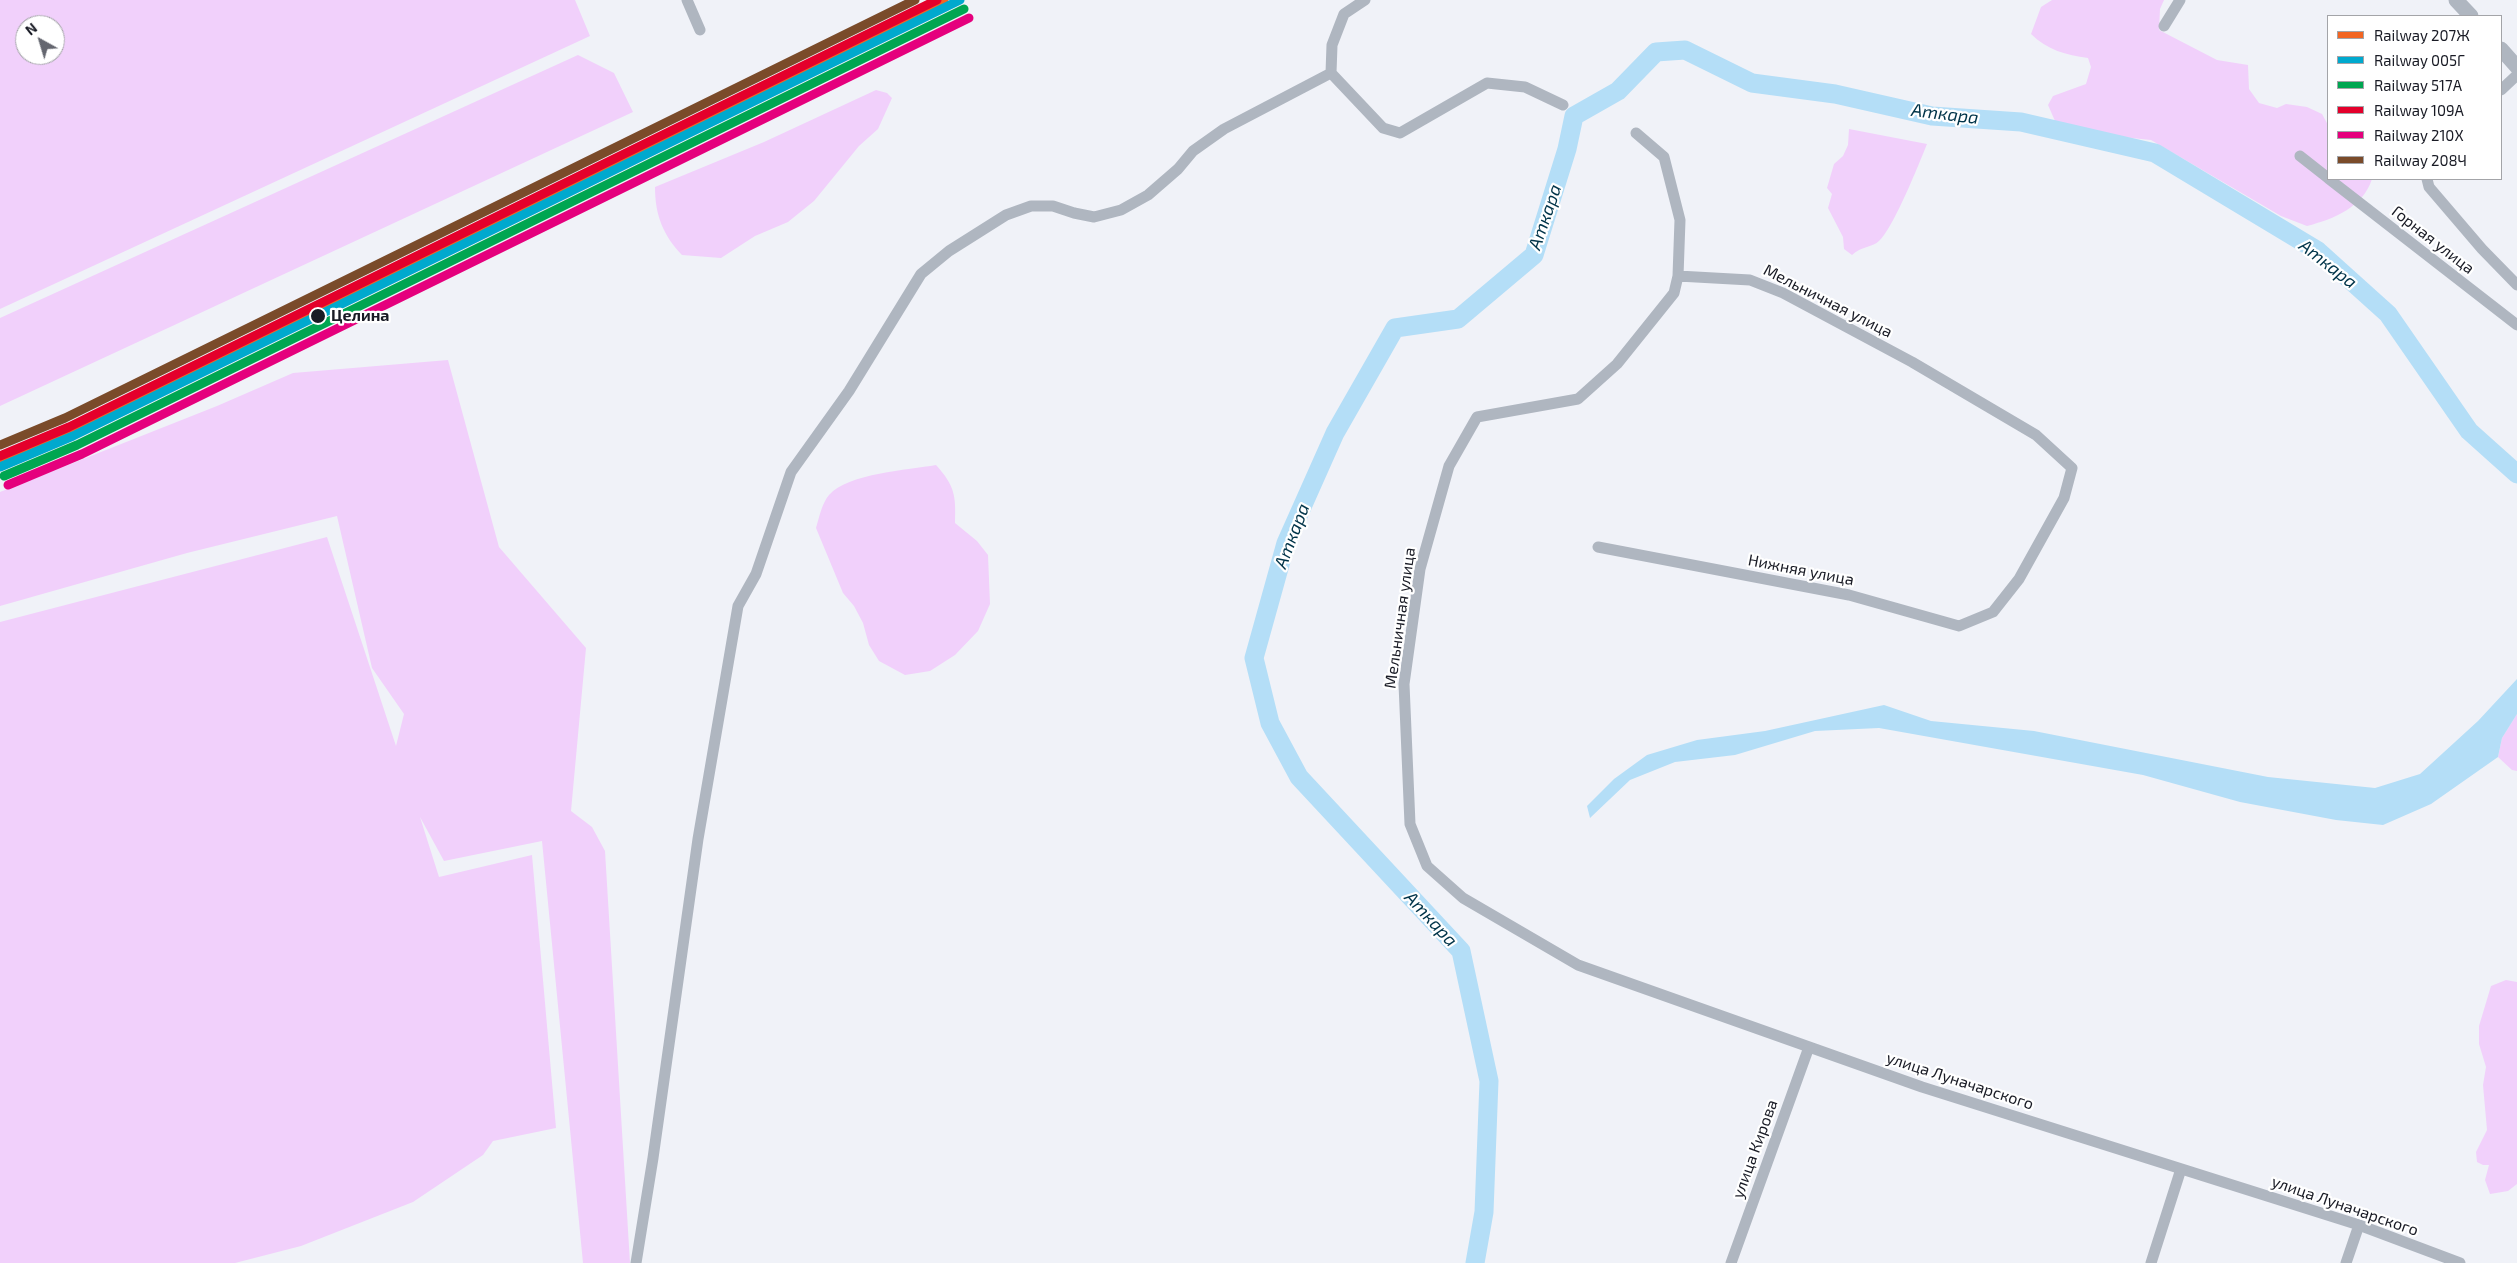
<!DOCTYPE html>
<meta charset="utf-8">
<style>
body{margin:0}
#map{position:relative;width:2517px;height:1263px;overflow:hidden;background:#f0f2f8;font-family:"Exo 2",sans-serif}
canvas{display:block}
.legend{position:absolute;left:2327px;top:15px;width:175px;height:165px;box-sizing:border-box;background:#fff;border:1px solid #a3a4a8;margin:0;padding:6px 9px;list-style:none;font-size:15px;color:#191b25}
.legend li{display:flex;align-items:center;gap:10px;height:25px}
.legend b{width:25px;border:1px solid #a3a4a8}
.north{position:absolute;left:15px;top:15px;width:50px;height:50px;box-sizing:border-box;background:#fff;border:1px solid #a3a4a8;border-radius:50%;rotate:321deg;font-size:14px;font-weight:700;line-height:20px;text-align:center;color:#191b25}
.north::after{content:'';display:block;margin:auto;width:18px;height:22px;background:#64666f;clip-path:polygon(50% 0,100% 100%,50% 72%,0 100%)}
</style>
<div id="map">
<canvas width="2517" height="1263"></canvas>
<ul class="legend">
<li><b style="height:6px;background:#f26522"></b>Railway 207Ж</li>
<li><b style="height:6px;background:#00a9ce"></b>Railway 005Г</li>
<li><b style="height:6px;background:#00a651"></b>Railway 517А</li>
<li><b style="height:6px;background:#e4002b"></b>Railway 109А</li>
<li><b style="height:6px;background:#e5007d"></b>Railway 210Х</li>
<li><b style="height:6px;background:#7a4b2a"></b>Railway 208Ч</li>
</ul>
<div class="north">N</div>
</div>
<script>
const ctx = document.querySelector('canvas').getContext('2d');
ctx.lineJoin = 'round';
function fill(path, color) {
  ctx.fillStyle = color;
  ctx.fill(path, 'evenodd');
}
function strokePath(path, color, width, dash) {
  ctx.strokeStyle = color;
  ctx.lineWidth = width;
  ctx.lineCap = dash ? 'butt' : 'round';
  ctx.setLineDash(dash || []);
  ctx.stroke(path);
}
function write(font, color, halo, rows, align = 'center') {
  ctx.font = font + ' "Exo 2",sans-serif';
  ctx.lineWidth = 4.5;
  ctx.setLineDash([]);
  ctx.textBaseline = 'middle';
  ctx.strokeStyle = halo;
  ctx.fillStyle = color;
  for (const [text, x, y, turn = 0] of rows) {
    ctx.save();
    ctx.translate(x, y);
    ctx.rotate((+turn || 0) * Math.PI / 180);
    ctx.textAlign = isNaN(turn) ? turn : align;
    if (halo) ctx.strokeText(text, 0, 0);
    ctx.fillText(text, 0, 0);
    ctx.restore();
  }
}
fill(new Path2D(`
 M0,0h575l15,36 -590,273zM25,25h30v30h-30z
 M2052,0h112l-4,9 -1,21 58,30 31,5 1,24 10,14 18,5 9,-4 21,3 15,7 6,11v54h44c-9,28 -38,40 -65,47l-26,-10 -130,-76 -67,-7 -29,-12 -7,-16 5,-9 33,-12 5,-17 -3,-9c-22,-3 -41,-8 -57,-24l10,-27z
 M578,55l36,18 19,39 -633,294v-88z
 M876,90l11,3 5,5 -14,31 -19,17 -45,55 -26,21 -33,14 -34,22 -39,-3c-19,-20 -27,-40 -27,-68l109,-45z
 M1849,129l78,15c-8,20 -34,85 -48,97 -6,6 -17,5 -27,14l-8,-6 -1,-12 -15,-29 4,-14 -5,-6 7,-24 9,-8 5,-11z
 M448,360l51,187 87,101 -15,163 21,16 13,24 25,412h-47l-41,-422 -98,20 -24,-44 19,60 93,-22 24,273 -63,13 -10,14 -70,47 -112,44 -66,17h-235v-641l327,-85 69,209 8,-32 -32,-46 -35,-152 -150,37 -187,53v-114l217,-86 76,-33z
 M936,465c19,21 20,31 19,58l22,18 11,14 2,49 -12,27 -23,24 -25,16 -25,4 -26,-14 -10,-16 -6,-22 -9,-17 -11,-13 -27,-65c3,-10 6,-25 13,-33 20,-22 79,-25 107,-30z
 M2517,714v57l-5,-1 -14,-13 4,-19z
 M2506,980l11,2v202l-9,7 -18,3 -5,-14 4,-15h-6l-6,-3 -1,-10 11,-22 -4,-45 3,-18 -7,-23v-18l12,-40z`), '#f1d0fb');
fill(new Path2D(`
 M2517,679v35l-15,24 -4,19 -67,47 -48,21 -47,-5 -96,-18 -97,-27 -264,-47 -64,3 -80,24 -60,7 -45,18 -40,38 -3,-12 27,-27 33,-24 50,-15 68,-9 119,-26 47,16 103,10 234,46 107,11 45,-14 58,-53z`), '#b4def7');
strokePath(new Path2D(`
 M1475,1263l9,-51 5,-131 -28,-130 -162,-174 -29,-54 -16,-65 32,-115 49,-110 60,-105 63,-9 76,-64 33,-106 7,-33 44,-25 38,-39 29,-2 67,33 83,11 97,22 89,6 134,31 163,98 70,63 81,117 48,43`), '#b4def7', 19);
strokePath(new Path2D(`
 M687,0l13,30
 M2164,26l16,-26
 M1331,73l52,55 17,5 87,-50 38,4 38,18
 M1331,73l1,-28 12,-31 21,-14
 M2501,90l16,-15
 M1636,133l28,24 16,63 -2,56 -4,17 -57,71 -39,35 -101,18 -28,49 -29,103 -16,115 6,140 17,42 36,32 115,67 344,122 437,138 101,38
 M2300,156l28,22
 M2329,179l188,146
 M2427,179l2,8 53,62 35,36
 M1598,547l251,48 110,31 34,-14 26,-33 45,-81 8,-30 -36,-33 -124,-73 -129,-69 -33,-13 -72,-4
 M636,1263l17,-105 45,-319 40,-233 18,-32 35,-102 58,-81 72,-117 28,-23 57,-36 25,-9h22l21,7 20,4 27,-7 27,-15 30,-26 15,-18 31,-22 107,-56
 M1731,1263l78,-216
 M2151,1263l30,-94
 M2346,1263l13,-38`), '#afb6c0', 11);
strokePath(new Path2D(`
 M2456,0l15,16
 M2501,49l16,18`), '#afb6c0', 15);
strokePath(new Path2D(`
 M0,460l70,-31 874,-429`), '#f26522', 9);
strokePath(new Path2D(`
 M0,467l73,-31 887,-436`), '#00a9ce', 9);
strokePath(new Path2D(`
 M4,476l73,-31 887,-436`), '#00a651', 9);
strokePath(new Path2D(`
 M0,456l69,-29 868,-427`), '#e4002b', 9);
strokePath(new Path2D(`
 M8,485l74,-31 887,-436`), '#e5007d', 9);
strokePath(new Path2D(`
 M0,445l65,-27 850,-418`), '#7a4b2a', 9);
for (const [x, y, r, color] of [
 [318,316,8,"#191b25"]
]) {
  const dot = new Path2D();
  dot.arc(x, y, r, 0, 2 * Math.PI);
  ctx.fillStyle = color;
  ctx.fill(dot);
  strokePath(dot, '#fff', 2);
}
write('16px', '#191b25', '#fff', [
 ["Горная улица",2433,240,38],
 ["Мельничная улица",1828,301,27],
 ["Нижняя улица",1801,570,11],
 ["Мельничная улица",1400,618,-82],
 ["улица Луначарского",1960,1081,18],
 ["улица Кирова",1755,1149,-70],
 ["улица Луначарского",2345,1206,19]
]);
write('bold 16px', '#191b25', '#fff', [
 ["Целина",331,316]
], 'left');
write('italic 18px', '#003449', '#fff', [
 ["Аткара",1945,114,7],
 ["Аткара",1545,217,-71],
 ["Аткара",2328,264,38],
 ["Аткара",1292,536,-69],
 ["Аткара",1431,919,47]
]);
</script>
